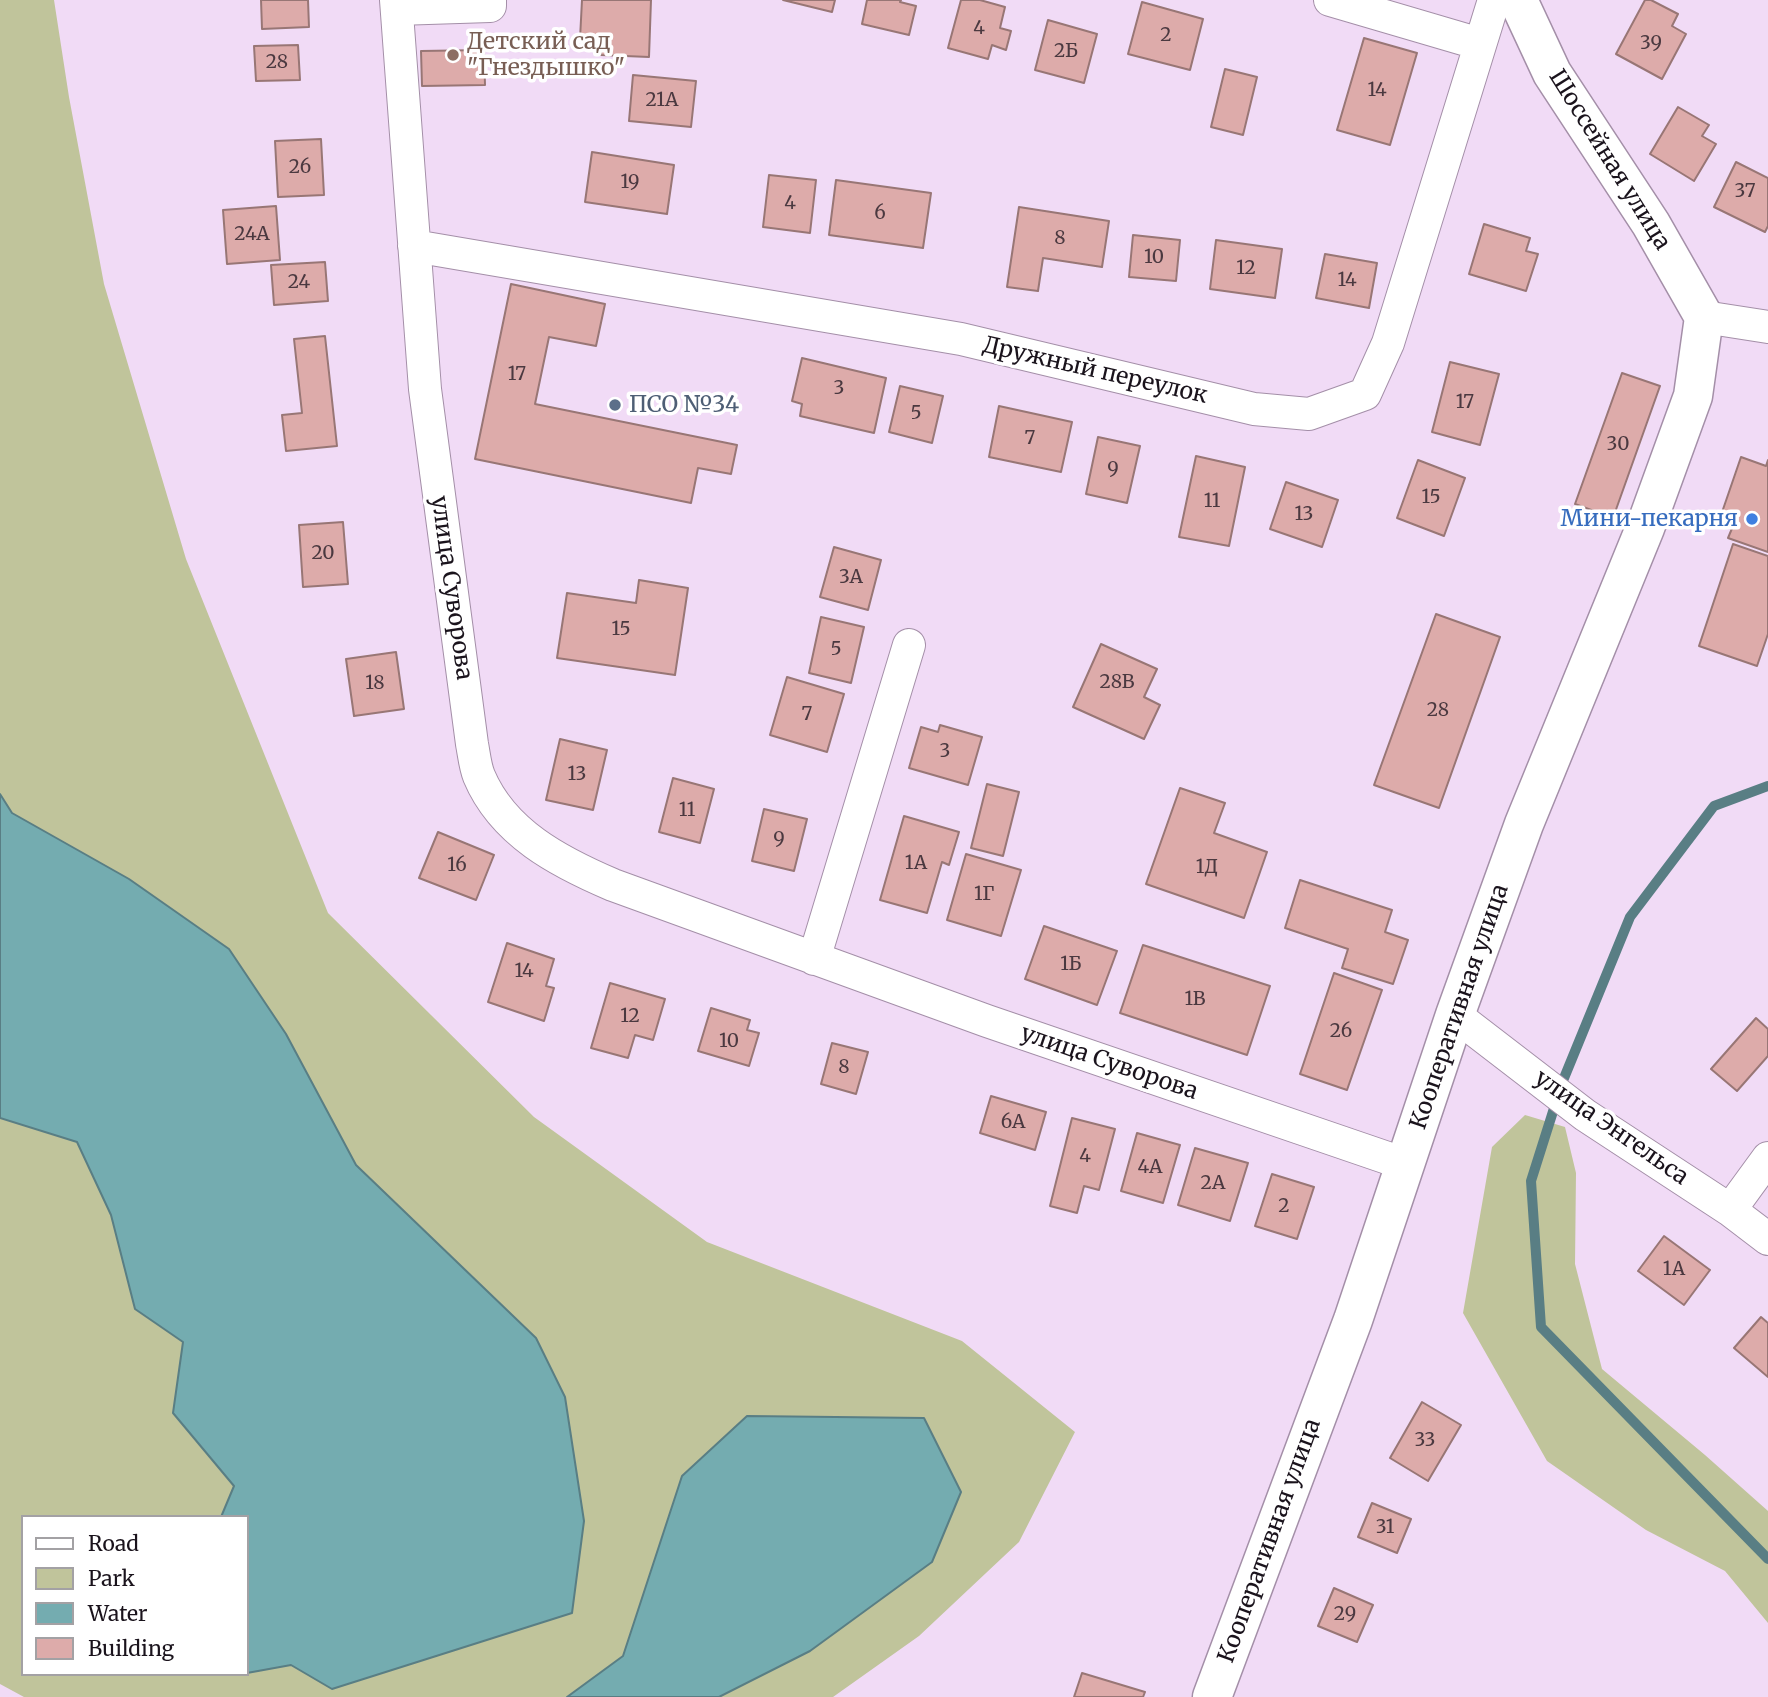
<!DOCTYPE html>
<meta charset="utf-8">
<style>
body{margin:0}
#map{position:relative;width:1768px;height:1697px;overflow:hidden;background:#f1dbf6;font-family:Merriweather,serif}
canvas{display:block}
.legend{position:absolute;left:21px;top:1515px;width:228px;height:161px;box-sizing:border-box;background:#fff;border:2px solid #a3a1a4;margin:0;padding:9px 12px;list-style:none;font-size:21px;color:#1a131c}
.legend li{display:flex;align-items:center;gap:14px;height:35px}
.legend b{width:35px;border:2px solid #a3a1a4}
</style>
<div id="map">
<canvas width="1768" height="1697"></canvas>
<ul class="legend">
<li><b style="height:9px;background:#fff"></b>Road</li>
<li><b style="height:19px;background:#c0c49b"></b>Park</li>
<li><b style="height:19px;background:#74acb0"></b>Water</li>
<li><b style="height:19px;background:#ddabaa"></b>Building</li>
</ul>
</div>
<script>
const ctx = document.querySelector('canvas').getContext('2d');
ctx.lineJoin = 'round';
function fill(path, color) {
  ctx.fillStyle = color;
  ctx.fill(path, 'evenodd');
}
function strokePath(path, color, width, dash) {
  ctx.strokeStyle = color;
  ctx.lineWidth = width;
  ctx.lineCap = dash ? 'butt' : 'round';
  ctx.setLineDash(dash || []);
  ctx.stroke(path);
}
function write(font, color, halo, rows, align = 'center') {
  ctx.font = font + ' Merriweather,serif';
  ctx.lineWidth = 7;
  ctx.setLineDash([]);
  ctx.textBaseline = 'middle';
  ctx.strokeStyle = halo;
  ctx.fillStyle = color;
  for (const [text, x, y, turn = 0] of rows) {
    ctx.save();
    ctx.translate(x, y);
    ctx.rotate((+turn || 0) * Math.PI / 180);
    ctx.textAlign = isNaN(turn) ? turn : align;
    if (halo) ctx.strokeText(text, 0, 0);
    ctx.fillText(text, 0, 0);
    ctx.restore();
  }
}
fill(new Path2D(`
 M0,0h54l15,97 35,187 82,275 142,354 206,204 173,125 255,99 113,91 -56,110 -100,94 -86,61h-809l-24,-13zM23,1517h224v157h-224z
 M1525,1115l40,12 11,46 -1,91 27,105 103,86 63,56v112l-43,-52 -79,-41 -99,-69 -84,-148 29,-166z`), '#c0c49b');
const water = new Path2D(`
 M0,794l12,19 117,66 100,70 57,85 70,131 180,173 29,59 19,124 -12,92 -240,76 -41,-24 -44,8v-156h-26l13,-31 -61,-73 10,-71 -48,-33 -24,-94 -34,-73 -77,-24z
 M747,1416l177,2 37,74 -29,70 -122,89 -91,46h-152l56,-41 59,-180z`);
fill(water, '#74acb0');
strokePath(water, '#597e84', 2);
strokePath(new Path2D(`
 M1768,786l-54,20 -84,111 -68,166 -31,98 10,146 227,232`), '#597e84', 10);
const building = new Path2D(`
 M261,0h47l1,27 -47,2z
 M582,0h69l-2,57 -48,-2 1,-15 -22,-1z
 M783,0h52l-3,12z
 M867,0h34l-1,2 16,4 -7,29 -47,-11z
 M961,0h19l25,7 -5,21 11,3 -5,19 -14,-5 -4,14 -40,-11z
 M1645,0h6l27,14 -6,12 14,8 -24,45 -46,-25z
 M1142,2l61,17 -13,51 -62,-16z
 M1048,20l49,14 -13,49 -49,-13z
 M1364,38l53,15 -27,92 -53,-15z
 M298,45l2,35 -44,1 -2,-35z
 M484,50l1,35 -63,1 -1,-35z
 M1225,69l32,8 -14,58 -32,-8z
 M633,75l63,6 -5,46 -62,-6z
 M1678,107l31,18 -7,11 14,8 -22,37 -44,-27z
 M321,139l3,56 -46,2 -3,-56z
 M592,152l82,13 -7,49 -82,-12z
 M1736,162l32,16v48l-3,6 -51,-25z
 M769,175l47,5 -6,53 -47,-6z
 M836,180l95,13 -8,55 -94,-13z
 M276,206l4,54 -53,4 -4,-54z
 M1019,207l90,14 -7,46 -59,-9 -5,33 -31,-4z
 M1484,224l46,14 -4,13 12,3 -12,37 -57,-17z
 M1133,235l47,5 -4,41 -47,-4z
 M1216,240l66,9 -7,49 -65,-9z
 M1325,254l52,9 -8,45 -53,-10z
 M325,262l3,39 -54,4 -3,-40z
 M511,284l94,20 -9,42 -47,-9 -14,67 202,41 -6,29 -33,-6 -7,35 -216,-44z
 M325,336l12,110 -51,5 -4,-36 20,-2 -8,-74z
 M802,358l84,20 -12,55 -74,-17 2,-12 -10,-3z
 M1450,362l49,12 -19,71 -48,-13z
 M1622,373l38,13 -47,132 -38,-14z
 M900,386l43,10 -11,47 -43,-11z
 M999,406l73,16 -11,50 -72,-15z
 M1098,437l42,9 -13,57 -41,-9z
 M1196,456l49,11 -16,79 -50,-9z
 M1741,457l25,9 2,-6v92l-40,-14 5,-12 -14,-5z
 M1418,460l47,18 -21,58 -47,-18z
 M1286,482l52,18 -16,47 -52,-18z
 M343,522l5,62 -45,3 -4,-62z
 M1733,544l35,12v78l-11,32 -58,-20z
 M834,547l47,13 -13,50 -48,-13z
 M639,580l49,8 -13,87 -118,-17 10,-65 69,10z
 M1436,614l64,23 -61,171 -65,-23z
 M821,617l43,10 -13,56 -42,-10z
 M1101,644l56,25 -13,28 16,8 -16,34 -71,-32z
 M396,652l8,57 -50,7 -8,-57z
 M787,677l57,17 -17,58 -57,-17z
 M940,725l42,12 -14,48 -59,-17 12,-41 17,5z
 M560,739l47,11 -14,60 -47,-10z
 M673,778l41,11 -14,54 -41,-11z
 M987,784l32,8 -16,64 -32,-8z
 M1180,788l45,15 -11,30 53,19 -23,66 -98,-34z
 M764,809l43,10 -13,52 -42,-10z
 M904,816l55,16 -10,33 -7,-3 -15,51 -47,-13z
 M438,832l56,23 -18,45 -57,-22z
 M966,854l55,16 -20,66 -54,-16z
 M1300,880l92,30 -7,22 23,8 -15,44 -51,-16 6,-19 -63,-21z
 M1044,926l73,25 -20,54 -72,-26z
 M507,943l47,16 -8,27 8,2 -10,33 -56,-19z
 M1143,945l127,41 -23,69 -127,-42z
 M1334,973l48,17 -35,100 -47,-16z
 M610,983l55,16 -12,41 -18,-5 -7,23 -37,-10z
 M711,1008l39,12 -3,10 12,3 -10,33 -51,-15z
 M1756,1018l12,11v27l-31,35 -26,-22z
 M832,1043l36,9 -12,42 -35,-10z
 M991,1096l55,16 -11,38 -55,-17z
 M1072,1118l43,11 -16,61 -15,-4 -7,27 -27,-7z
 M1137,1133l43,12 -17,58 -42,-12z
 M1195,1148l53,15 -18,58 -52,-16z
 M1272,1174l42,13 -17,52 -42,-13z
 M1664,1236l46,34 -26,35 -46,-34z
 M1761,1317l7,6v54l-34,-29z
 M1422,1402l39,23 -33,56 -38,-23z
 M1372,1503l39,16 -14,34 -39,-16z
 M1334,1588l39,17 -16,37 -39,-16z
 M1082,1673l63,19 -2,5h-69z`);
fill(building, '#ddabaa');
strokePath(building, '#987675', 2);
const street = new Path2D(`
 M396,0l29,389 47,355c2,10 3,22 7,32 24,57 80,86 134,109l374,136 418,143
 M1330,0l150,44
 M397,9l93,-3v-6
 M414,246l547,93 293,70 55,5 56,-20 23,-51 106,-343
 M1704,317l64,10
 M814,959l95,-314
 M1455,1015l130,100 145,95 38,29
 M1730,1210l38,-52`);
const secondary = new Path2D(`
 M1212,1697l141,-377 102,-305 69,-191 121,-296 48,-132 11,-79 -53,-93 -99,-151 -34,-73`);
strokePath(street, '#a48fa8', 34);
strokePath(secondary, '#a48fa8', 41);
strokePath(street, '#fff', 32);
strokePath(secondary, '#fff', 38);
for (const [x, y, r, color] of [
 [453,55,7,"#8d6e63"],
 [615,405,7,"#5c6f8a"],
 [1752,519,7,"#3f7fe0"]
]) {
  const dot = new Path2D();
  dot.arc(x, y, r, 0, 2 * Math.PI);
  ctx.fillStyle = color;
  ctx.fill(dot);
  strokePath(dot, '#fff', 2.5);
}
write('19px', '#4b3940', null, [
 ["4",979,29],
 ["2",1166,36],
 ["39",1651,44],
 ["2Б",1066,52],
 ["28",277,63],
 ["14",1377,91],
 ["21А",662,101],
 ["26",300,168],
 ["19",630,183],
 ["37",1745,192],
 ["4",790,204],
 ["6",880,214],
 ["24А",252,235],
 ["8",1060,239],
 ["10",1154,258],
 ["12",1246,269],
 ["14",1347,281],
 ["24",299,283],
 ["17",517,375],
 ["3",839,389],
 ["17",1465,403],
 ["5",916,414],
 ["7",1030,439],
 ["30",1618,445],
 ["9",1113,470],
 ["15",1431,498],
 ["11",1212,502],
 ["13",1304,515],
 ["20",323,554],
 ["3А",851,578],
 ["15",621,630],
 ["5",836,650],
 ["28В",1117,683],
 ["18",375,684],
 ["28",1438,711],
 ["7",807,715],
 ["3",945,752],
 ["13",577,775],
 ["11",687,811],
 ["9",779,840],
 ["1А",916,864],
 ["16",457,866],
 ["1Д",1207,868],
 ["1Г",984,895],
 ["1Б",1071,965],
 ["14",524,972],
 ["1В",1195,1000],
 ["12",630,1017],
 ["26",1341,1032],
 ["10",729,1042],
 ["8",844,1068],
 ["6А",1013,1123],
 ["4",1085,1157],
 ["4А",1150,1168],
 ["2А",1213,1184],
 ["2",1284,1207],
 ["1А",1674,1270],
 ["33",1425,1441],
 ["31",1385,1528],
 ["29",1345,1615]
]);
write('23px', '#785e54', '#fff', [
 ["Детский сад",467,42],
 ["\"Гнездышко\"",467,68]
], 'left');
write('23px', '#1a131c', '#fff', [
 ["Шоссейная улица",1609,160,58],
 ["Дружный переулок",1095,371,13],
 ["улица Суворова",451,588,82],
 ["Кооперативная улица",1460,1007,-71],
 ["улица Суворова",1109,1063,19],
 ["улица Энгельса",1611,1128,35],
 ["Кооперативная улица",1270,1541,-70]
]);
write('23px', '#4e5e75', '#fff', [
 ["ПСО №34",629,405]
], 'left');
write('23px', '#366cbe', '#fff', [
 ["Мини-пекарня",1738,519]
], 'right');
</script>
